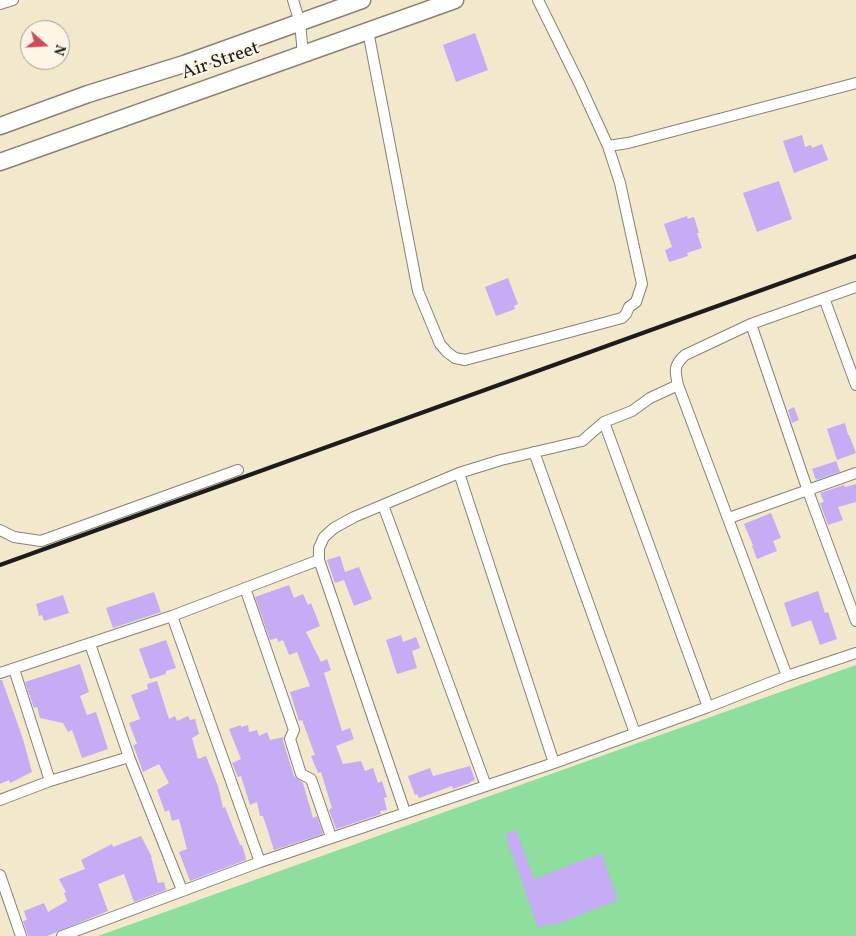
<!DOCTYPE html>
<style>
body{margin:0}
#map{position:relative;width:856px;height:936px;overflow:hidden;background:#f2e8cb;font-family:Vollkorn,serif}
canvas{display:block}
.north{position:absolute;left:20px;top:20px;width:50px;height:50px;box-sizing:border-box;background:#fcf5e5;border:1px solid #a29e95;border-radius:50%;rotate:109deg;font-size:14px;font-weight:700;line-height:20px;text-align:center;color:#1c1c1c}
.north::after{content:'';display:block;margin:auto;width:18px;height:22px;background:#d1495b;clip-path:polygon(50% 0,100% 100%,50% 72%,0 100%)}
</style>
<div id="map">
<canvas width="856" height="936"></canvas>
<div class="north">N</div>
</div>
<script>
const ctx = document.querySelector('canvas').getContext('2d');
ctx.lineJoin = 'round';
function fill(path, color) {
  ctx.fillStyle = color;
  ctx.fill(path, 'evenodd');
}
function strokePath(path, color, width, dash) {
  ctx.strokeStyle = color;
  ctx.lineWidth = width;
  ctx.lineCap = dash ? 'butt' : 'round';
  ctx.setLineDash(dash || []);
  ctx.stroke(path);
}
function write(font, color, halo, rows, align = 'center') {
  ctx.font = font + ' Vollkorn,serif';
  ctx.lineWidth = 4.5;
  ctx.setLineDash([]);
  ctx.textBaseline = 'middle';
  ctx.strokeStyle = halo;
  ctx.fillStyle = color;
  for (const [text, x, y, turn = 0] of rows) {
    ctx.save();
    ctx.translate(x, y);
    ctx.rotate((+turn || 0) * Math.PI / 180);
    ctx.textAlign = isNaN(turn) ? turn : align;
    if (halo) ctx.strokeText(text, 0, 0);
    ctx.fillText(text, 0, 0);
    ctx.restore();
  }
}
fill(new Path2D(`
 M856,665v271h-758z`), '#8ede9d');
fill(new Path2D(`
 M475,33l13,37 -32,12 -13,-37z
 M802,135l3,12 6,-2 1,3 10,-4 6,16 -34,13 -11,-32z
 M779,181l13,38 -35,13 -14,-39z
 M687,216l1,3 6,-2 5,16h-2l5,15 -15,5 1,3 -19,6 -4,-12 7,-3 -8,-23z
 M508,278l10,26 -4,2 1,3 -19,7 -11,-29z
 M794,407l5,13 -7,3 -4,-13z
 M845,423l3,12h1l7,18 -19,7 -10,-31z
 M836,461l4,11 -24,8 -4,-11z
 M856,484v18l-18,5 5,13 -15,5 -8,-22 4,-1 -4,-9 24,-8 1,2z
 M771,513l10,25 -8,3 4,10 -20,8 -5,-13 1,-1 -9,-21z
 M340,556l5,16 14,-5 13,32 -18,7 -10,-26 -9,3 -8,-23z
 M289,585l5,13 9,-4 5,11 3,-2 9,23 -14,6 15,30 6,-3 4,11 -7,3 18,58 8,-3 4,11 -18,7 7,18 18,-3 4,10 8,-3 5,15 4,-2 5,16 -3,1 3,12 -7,1 1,3 -45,15 -7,-19 3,-2 -11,-36 -3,1 -7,-17 4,-1 -13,-35 -3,1 -9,-29 20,-6 -13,-34 -8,3 -6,-15 -5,2 -1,-4 -7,2 -15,-43z
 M818,591l7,22 3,-1 9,27 -17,6 -9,-25 -19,7 -8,-24z
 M154,592l7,20 -48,16 -7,-20z
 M63,595l6,18 -25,8 -2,-6 -3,1 -3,-12z
 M401,635l2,7 13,-5 4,11 -8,3 5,17 -20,6 -11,-34z
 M166,640l10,28 -10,3v3l-16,5 -11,-30z
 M80,664l9,28 -9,4 7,19 9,-3 12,37 -26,9 -10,-28 -4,2 -5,-9 -23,-5 -3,-11 -3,1 -9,-26z
 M0,680h2l21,59 9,33 -22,11 -1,-3 -9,4z
 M157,681l12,38 6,-3 2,5 11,-5 2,4 5,-1 4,15 -7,4 6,21 8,-3 12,30 5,22 2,-1 15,38h2l4,13v2l-56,21 -11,-29 8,-3 -8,-30 -7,2 -3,-11 -4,2 -8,-22 12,-7 -10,-19 -16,8 -8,-22 -2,-5 4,-1 -8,-21 11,-4 -9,-24 17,-6 -1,-5z
 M241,725v2l7,-2 1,7 8,-2 2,6 8,-4 3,8 14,-3 -1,4 11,35 9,7 10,35 4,-2 6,18 -49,16 -11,-34h-3l-3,-14 -7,3 -9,-29 -3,1 -6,-14 9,-4 -12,-30z
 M470,766l5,14 -5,2v1l-17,6 -1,-3 -33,12 -2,-4 -2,1 -7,-19 22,-8 3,8z
 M516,830l18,49 67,-26 17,47 -64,25 -1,-2 -15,5 -33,-94z
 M141,836l11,21h-1l7,26 6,-1 2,8 -32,12 -10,-28 -26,10 10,27 -61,25h-19l-5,-15 4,-1 -3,-9 20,-8 4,9 19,-11 -3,-8 2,-1 -7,-13 26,-10 -4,-9 31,-16 1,3z`), '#c6acf4');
const street = new Path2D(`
 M293,0l7,23 3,31
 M0,4l13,-4
 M368,31l50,260 22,53 7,8 8,6 10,2 157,-42 4,-4 3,-7 7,-5 6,-18 -22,-101 -12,-37 -28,-61 -42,-85
 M608,146l20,-3 228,-60
 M824,298l32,87
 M751,324l57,167 48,130
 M604,422l104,285
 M534,452l101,281
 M459,473l95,290
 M383,505l103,281
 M729,518l127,-45
 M0,530l14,7 27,4 197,-71
 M245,588l49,142 -4,9 11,35 10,5 20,58
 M172,616l88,246
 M90,644l39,113 53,133
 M14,669l36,112
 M0,673l172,-57 147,-56
 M787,676l-109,-291c-3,-14 -5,-19 7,-30l66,-31 105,-37
 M0,800l50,-19 79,-24
 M405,812l-86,-252v-12l5,-11 10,-9 20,-11 105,-44 42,-13 81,-19 22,-19 28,-11 18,-13 28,-13
 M0,875l21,61
 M62,936l198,-74 294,-99 154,-56 79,-31 69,-23`);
const primary = new Path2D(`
 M0,126l88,-32 96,-30 178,-64
 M0,162l455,-162`);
strokePath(street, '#878274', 12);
strokePath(primary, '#878274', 19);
strokePath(street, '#fff', 10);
strokePath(primary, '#fff', 16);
strokePath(new Path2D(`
 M0,565l856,-309`), '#1c1c1c', 4);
write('19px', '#1c1c1c', '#fcf5e5', [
 ["Air Street",221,62,-19]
]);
</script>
